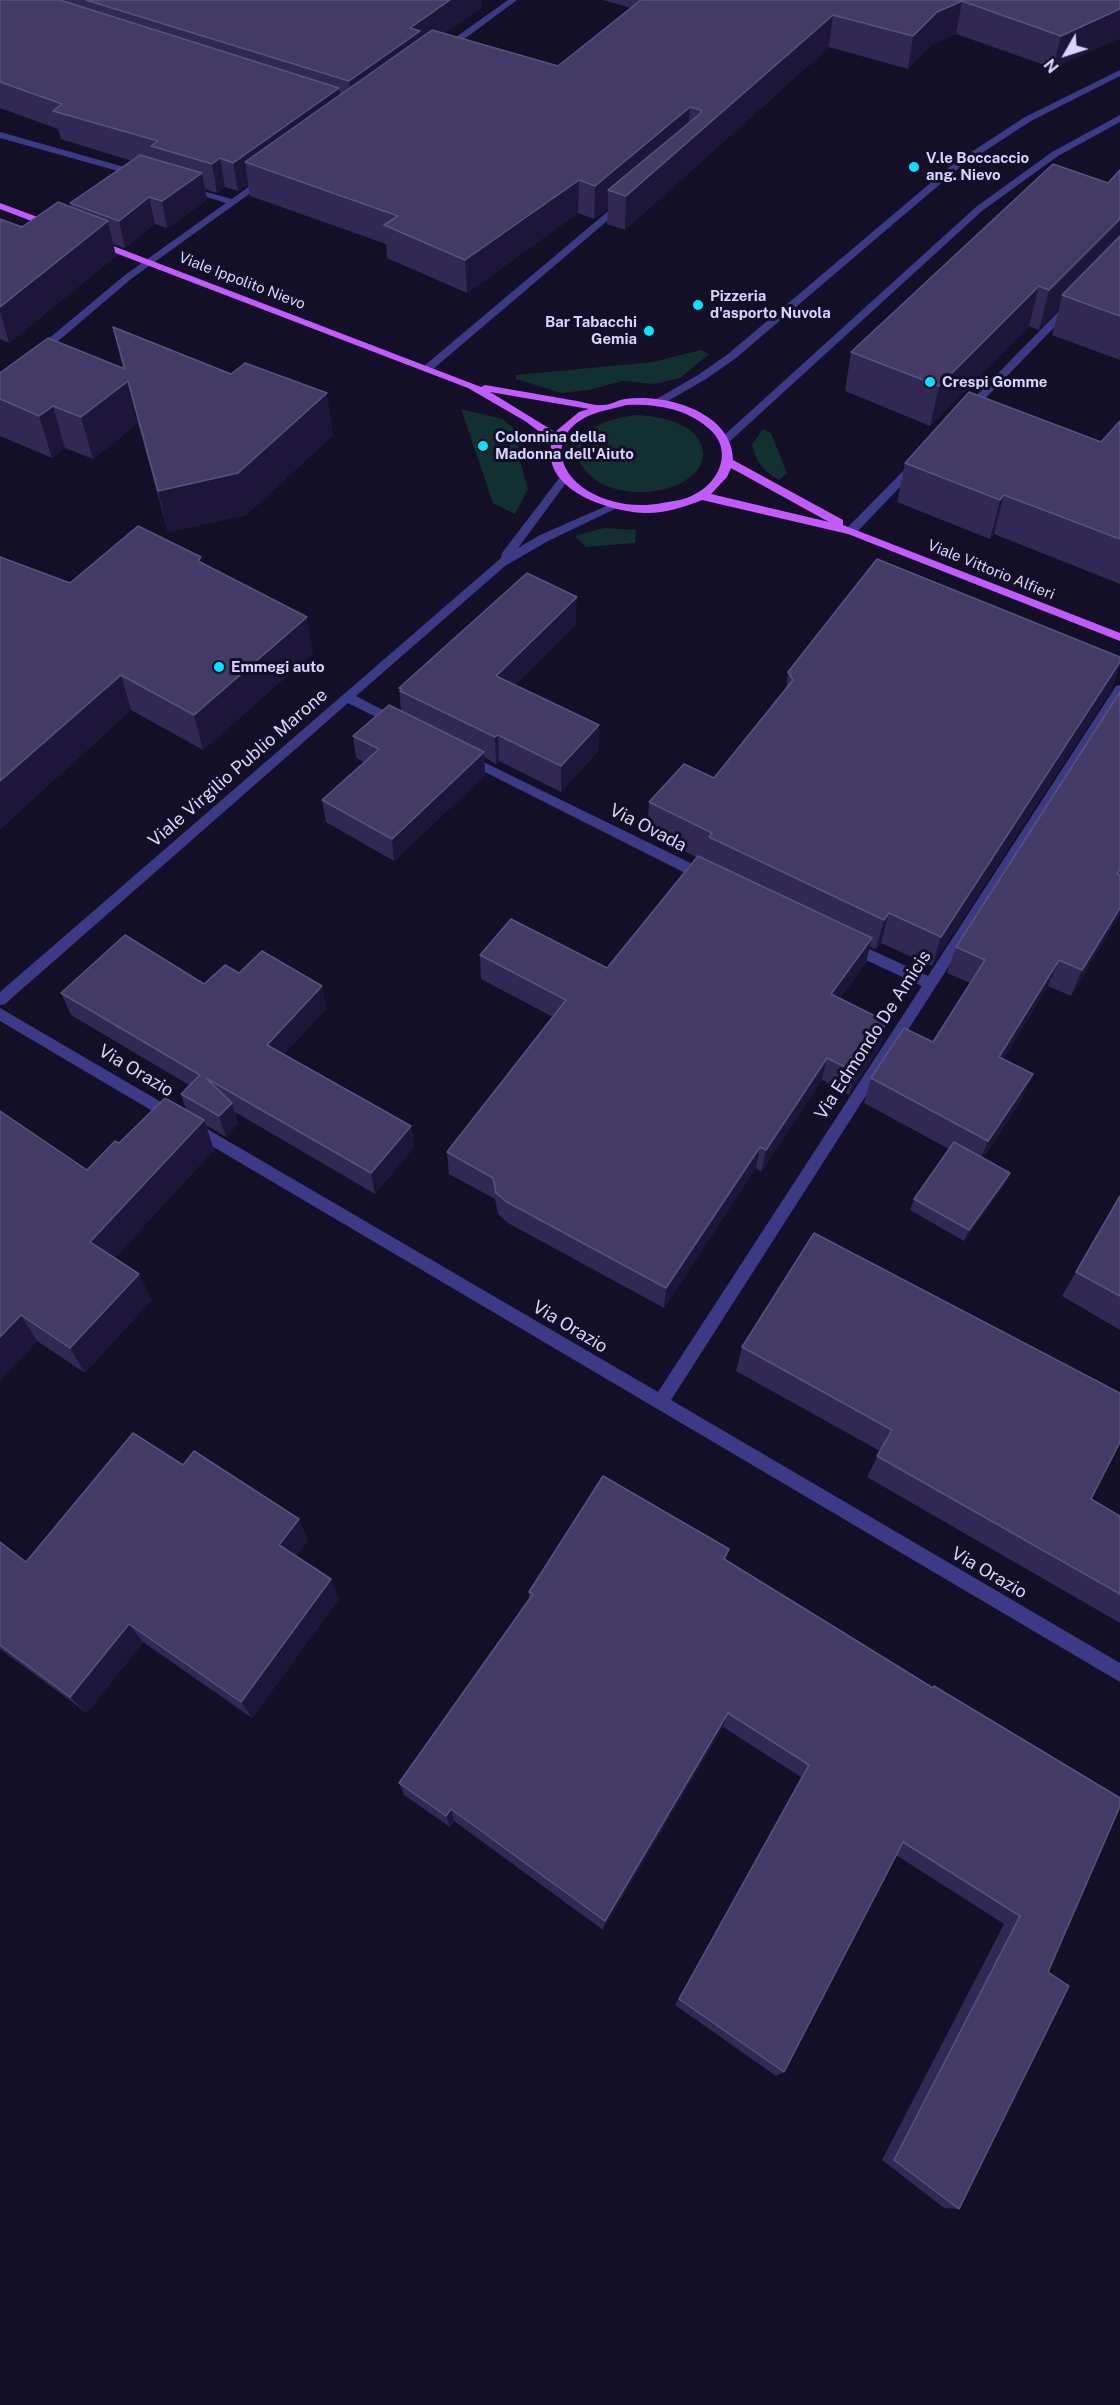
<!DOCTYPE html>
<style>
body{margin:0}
#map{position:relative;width:1120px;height:2405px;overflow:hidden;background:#130f26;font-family:"Public Sans",sans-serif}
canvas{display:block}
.north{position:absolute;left:1036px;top:24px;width:60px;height:60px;-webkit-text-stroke:4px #130f26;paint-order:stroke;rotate:231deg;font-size:16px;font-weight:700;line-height:24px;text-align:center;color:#d9d4ff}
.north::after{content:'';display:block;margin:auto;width:21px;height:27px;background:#d9d4ff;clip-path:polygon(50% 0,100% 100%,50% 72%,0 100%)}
</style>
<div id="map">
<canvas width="1120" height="2405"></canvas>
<div class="north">N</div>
</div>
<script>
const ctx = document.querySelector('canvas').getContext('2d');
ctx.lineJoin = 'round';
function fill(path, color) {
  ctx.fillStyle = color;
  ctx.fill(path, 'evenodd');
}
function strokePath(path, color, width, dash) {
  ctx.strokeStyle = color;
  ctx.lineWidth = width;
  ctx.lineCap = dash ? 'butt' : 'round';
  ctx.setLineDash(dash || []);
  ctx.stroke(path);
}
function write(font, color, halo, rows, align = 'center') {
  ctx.font = font + ' "Public Sans",sans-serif';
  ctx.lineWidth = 6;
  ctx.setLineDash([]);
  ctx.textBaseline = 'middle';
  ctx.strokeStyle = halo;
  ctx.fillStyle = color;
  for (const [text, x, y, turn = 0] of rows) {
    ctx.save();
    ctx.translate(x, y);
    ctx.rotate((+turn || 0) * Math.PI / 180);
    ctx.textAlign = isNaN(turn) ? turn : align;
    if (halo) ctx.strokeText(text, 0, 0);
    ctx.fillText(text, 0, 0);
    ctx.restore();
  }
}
fill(new Path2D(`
 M701,350l8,4 -29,24 -26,6 -32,-3 -33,9 -28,3 -45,-14v-4l137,-13z
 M461,409l42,10 15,13 1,26 9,31 -13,25 -22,-11z
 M637,415c22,1 64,8 66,38 1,13 -10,23 -20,29 -27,15 -77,15 -98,-12 -29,-36 26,-53 52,-55z
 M763,429l8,4 16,40 -8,7c-16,-9 -22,-17 -27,-35z
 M604,528l32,2 -1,13 -49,4 -11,-11z`), '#12302f');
fill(new Path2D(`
 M508,0h9l-69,51h-6v-4z
 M1120,70v6l-89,45 -72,47 -223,190 -30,21 -45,26h-8v-4l45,-26 30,-21 225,-190 72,-47z
 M1120,115v7l-62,34 -76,55 -253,231h-8v-4l255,-231 76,-55z
 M0,132l142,40 2,2 -8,2 -136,-38z
 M262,177l8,2 -139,100 -88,75h-8v-4l90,-75 101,-72 -42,-13v-4l48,13z
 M619,202l8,2 -195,166h-8v-4z
 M1065,305l9,2 -102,105h-8v-4z
 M916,461l5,3 -1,2 -65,68h-8v-6l65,-66z
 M564,476l5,3 -51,69 22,-13 71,-31 4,-2 6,4 -73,35 -43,25 -149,130 46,24 2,3 -2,3h-8l-46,-23 -343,301 -5,1v-13l501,-434 1,-5 58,-76z
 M1120,685v14l-449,701 449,263v19l-1120,-661v-13l658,384 264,-406 -78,-36 -2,-4 2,-4h10l74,34 188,-290z
 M467,754l244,119 2,4 -7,5 -5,-1 -238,-120 -2,-3 2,-3z`), '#3d3a85');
fill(new Path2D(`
 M0,203l56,21 2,2 -8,2 -50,-19z
 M95,239l386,148 4,-2c29,5 58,10 86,15 10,1 22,6 32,5 8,0 15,-5 22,-6 40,-6 108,13 108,61l110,60v5l277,108v8l-272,-107 -146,-34c-17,7 -40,14 -58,13 -37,-2 -105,-24 -92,-72l-27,-20 -57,-33 -376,-144v-4zM490,392l99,17 -10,3 -24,20zM626,405c29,-1 58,3 81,22 26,20 15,52 -10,66 -11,7 -23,8 -35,10 -25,5 -52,1 -74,-12 -33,-20 -37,-56 -2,-74 12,-6 27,-8 40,-12zM731,468l98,54 -118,-28 16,-17z`), '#c25bff');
fill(new Path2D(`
 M0,0h482v7l-37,26 113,33 73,-58 -28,-8h517v38l-67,30 -97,-34 -25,11 -23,24 -79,-22 -204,183 -18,-6 1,-16 -14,11 -16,-6 -111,80 -80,-35 -1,-14 -136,-48 -2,-12 -10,7 -13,-4 -8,6 -12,-4 2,11 -40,28 -12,-4 -30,24 -12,-4 3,12 -107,87 -9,-4v-120l22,8 50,-20 -2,-4 62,-42 -71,-22 -3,-10 -58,-21z
 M1120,170v190l-68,-25 7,-26 -20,21 -10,-4 -99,100 -85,-35 6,-39 257,-169z
 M113,327l220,108 -87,80 -78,17 -30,-109 -45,36 -28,-11 -13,10 -52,-22v-63l123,-4z
 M1120,421v163l-126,-50 -4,5 -93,-37 8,-39 196,-21z
 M0,557l70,26 133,-20 110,90 -110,97 -72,-40 -131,119z
 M576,624l-61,61 84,40 -1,26 -37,41 -62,-31 -3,3 -12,-7 1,18 -91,86 -68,-39 -4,-22 42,-38 -8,-4 -3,-22 48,-25 -2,-23z
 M1120,657v8l-9,25 -179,276 -51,-23 -5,6 -6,-2 -4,15 -26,36 41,47 -32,50 -27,-15 -61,92 -5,-4 -92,140 -156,-85 -10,-9 -3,-15 -46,-25 -2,-22 106,-135 -72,-38 -1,-24 127,13 89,-111 -49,-24 2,-31 65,-24 72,-88 2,-18z
 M1120,692v222l-49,82 -23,-10 -45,73 19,40 -39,59 27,15 -5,11 -41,57 -54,-31 4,-11 35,-50 -85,-46 7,-25 62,-36 37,-59 -23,-10 9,-26z
 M239,973l88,35 -43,46 127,72 3,21 -39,47 -140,-82 3,12 -12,13 -20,-12 8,25 -100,108 25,16 12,26 -66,73 -48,-32 -37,40v-270l87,59 99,-60 -5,-16 8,-9 -118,-70 -10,-22 143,-9z
 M1120,1196v134l-58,-34z
 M742,1347l349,152 29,17v107l-253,-146 13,-26 -144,-80z
 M183,1465l125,75 -12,16 43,43 -87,119 -109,-76 -56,71 -87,-64v-107l26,20z
 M729,1549l-3,12 206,127 2,-2 114,286 -89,237 -15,-1 -62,-48 122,-236 -108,-69 -112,217 -8,4 -101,-71 126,-228 -78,-50 -120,203 -149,-109 -4,6 -46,-32 -5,-12 130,-183v-8z`), '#312854');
fill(new Path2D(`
 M450,0h32v7l-60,43 -70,60 -3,-29 61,-53z
 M962,1l-6,33 -25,11 -23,24 5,-33 24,-24z
 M1120,9v29l-67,30 8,-32z
 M833,15l-4,32 -204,183 1,-34z
 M339,88l3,29 -97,45 3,22 -10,7 -5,-28z
 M690,107l-2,33 -80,50v18l-14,11 1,-33z
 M220,158l5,29 -8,6 -5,-29z
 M202,173l5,27 -40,28 -5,-27z
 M579,180l-1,33 -111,80 -2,-33z
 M149,197l6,27 -30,24 -6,-27z
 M1120,219v31l-58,45 -3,14 -20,21 10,-40z
 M108,221l8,35 -107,87 -9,-32v-4z
 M1039,286l-10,40 -99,100 9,-40z
 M128,381l10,42 -45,36 -12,-42z
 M327,393l6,42 -87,80 -78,17 -10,-41z
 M53,406l12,42 -13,10 -13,-42z
 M1004,495l-10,39 -4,5 10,-39z
 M577,597l-1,27 -79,79 -1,-27z
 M307,617l6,36 -110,97 -9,-35z
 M1120,662v3l-9,25 -179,276 9,-29z
 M121,675l10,35 -131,119v-48z
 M599,725l-1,26 -37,41v-26z
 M498,735l1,26 -3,3 -1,-27z
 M484,752l1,23 -91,86 -2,-22z
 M1120,908v6l-49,82 11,-26z
 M889,913l-8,30 -5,6 8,-29z
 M872,938l-6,24 -40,55 5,-23z
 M1059,960l-11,26 -59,95 10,-24z
 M322,986l5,22 -54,58 -6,-21z
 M887,1022l-6,23 -32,50 6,-23z
 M827,1058l-5,22 -61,92 5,-22z
 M1033,1074l-11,25 -44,66 10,-24z
 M232,1103l6,21 -12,13 -7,-21z
 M204,1120l10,30 -110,120 -14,-28z
 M411,1126l3,21 -39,47 -4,-21z
 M760,1147l-4,21 -92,140 2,-20z
 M1010,1173l-5,11 -41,57 5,-11z
 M139,1274l12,26 -66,73 -15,-25z
 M21,1315l16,26 -37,40v-44z
 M299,1519l9,21 -19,26 -10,-21z
 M729,1549l-5,19v-9z
 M331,1579l8,20 -87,119 -11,-16z
 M129,1624l14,18 -56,71 -17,-16z
 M728,1713l-5,14 -120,203 2,-9z
 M451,1809l3,12 -4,6 -4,-11z`), '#1d163a');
const building = new Path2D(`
 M0,0h60l279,88 -106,75 -13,-5 -8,6 -61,-18 7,-5 -105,-30 9,-7 -62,-22z
 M86,0h364l-40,28 10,3 -71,50z
 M641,0h479v9l-59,27 -99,-35 -25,11 -24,24 -80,-21 -207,181 -18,-6 93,-77v-3l-11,-3 -95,79 -16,-6 -114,80 -81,-35 14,-9 -153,-54 187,-132 126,36z
 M140,155l62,18 -40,28 -13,-4 -30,24 -49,-18z
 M1053,164l55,19 12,-13v49l-71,71 -10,-4 -100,100 -88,-34z
 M58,202l50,19 -108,86v-88l22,8z
 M1120,236v80l-58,-21z
 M113,327l118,47 14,-11 82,30 -89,80 -80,18 -30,-110 -47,36 -28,-11 -14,10 -39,-17v-26l48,-35 77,31z
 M969,392l132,50 19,-21v118l-116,-44 -4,5 -95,-37z
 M138,526l63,31 -3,4 109,56 -113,98 -73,-40 -121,106v-224l70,26z
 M877,559l243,98v5l-179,275 -52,-24 -5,7 -175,-83 3,-4 -63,-31 35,-38 30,14 79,-98 -5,-8z
 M527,573l50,24 -81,79 103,49 -38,41 -63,-31 -3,2 -95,-46 2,-2 -3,-1z
 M1120,692v177l-3,5 3,1v33l-38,62 -23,-10 -60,97 34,17 -45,67 -117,-63 33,-50 29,14 52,-82 -29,-13z
 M389,705l95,47 -92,87 -70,-39 57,-51 -26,-13z
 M698,856l174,82 -41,56 56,28 -32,50 -28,-14 -61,92 -6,-3 -94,141 -159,-86 -11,-9 -3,-15 -46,-26 119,-152 -86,-45 31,-36 96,49z
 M125,935l79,49 21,-19 14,8 23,-22 60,35 -55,59 144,81 -40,47 -165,-95 26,25 -13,13 -38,-22 19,-19 -139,-82z
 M165,1098l39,22 -114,122 49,32 -69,74 -49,-33 -21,22v-226l87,59 28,-29 4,2z
 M954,1142l56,31 -41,57 -55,-31z
 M1120,1196v100l-44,-24z
 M814,1233l306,160v49l-29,57 29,17v78l-243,-138 15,-26 -150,-83z
 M133,1433l50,32 11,-14 105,68 -20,26 52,34 -90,123 -112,-78 -59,73 -70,-52v-103l26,20z
 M603,1476l126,73 -5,10 209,129 1,-2 186,112v8l-72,166 21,14 -110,223 -65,-49 126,-244 -117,-74 -119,230 -105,-73 130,-234 -81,-52 -123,208 -154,-112 -5,7 -47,-33 134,-189 -4,-2z`);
fill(building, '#433a66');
strokePath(building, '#5a527e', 1.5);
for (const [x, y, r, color] of [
 [914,167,6,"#00e5ff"],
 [698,305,6,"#00e5ff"],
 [649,331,6,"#00e5ff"],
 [930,382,6,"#00e5ff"],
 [483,446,6,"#00e5ff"],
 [219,667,6,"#00e5ff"]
]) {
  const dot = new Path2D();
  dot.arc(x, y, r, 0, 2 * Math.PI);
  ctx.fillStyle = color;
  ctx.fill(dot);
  strokePath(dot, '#130f26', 2);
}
write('bold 15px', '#d9d4ff', '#130f26', [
 ["V.le Boccaccio",926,158],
 ["ang. Nievo",926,175],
 ["Pizzeria",710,296],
 ["d'asporto Nuvola",710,313],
 ["Bar Tabacchi",637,322,"right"],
 ["Gemia",637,339,"right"],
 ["Crespi Gomme",942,382],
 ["Colonnina della",495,437],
 ["Madonna dell'Aiuto",495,454],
 ["Emmegi auto",231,667]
], 'left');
write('15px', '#d9d4ff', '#130f26', [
 ["Viale Ippolito Nievo",242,281,21],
 ["Viale Vittorio Alfieri",991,570,22]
]);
write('18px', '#d9d4ff', '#130f26', [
 ["Viale Virgilio Publio Marone",238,768,-41],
 ["Via Ovada",648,828,27],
 ["Via Edmondo De Amicis",873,1035,-57],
 ["Via Orazio",136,1071,31],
 ["Via Orazio",570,1327,31],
 ["Via Orazio",989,1573,30]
]);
</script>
